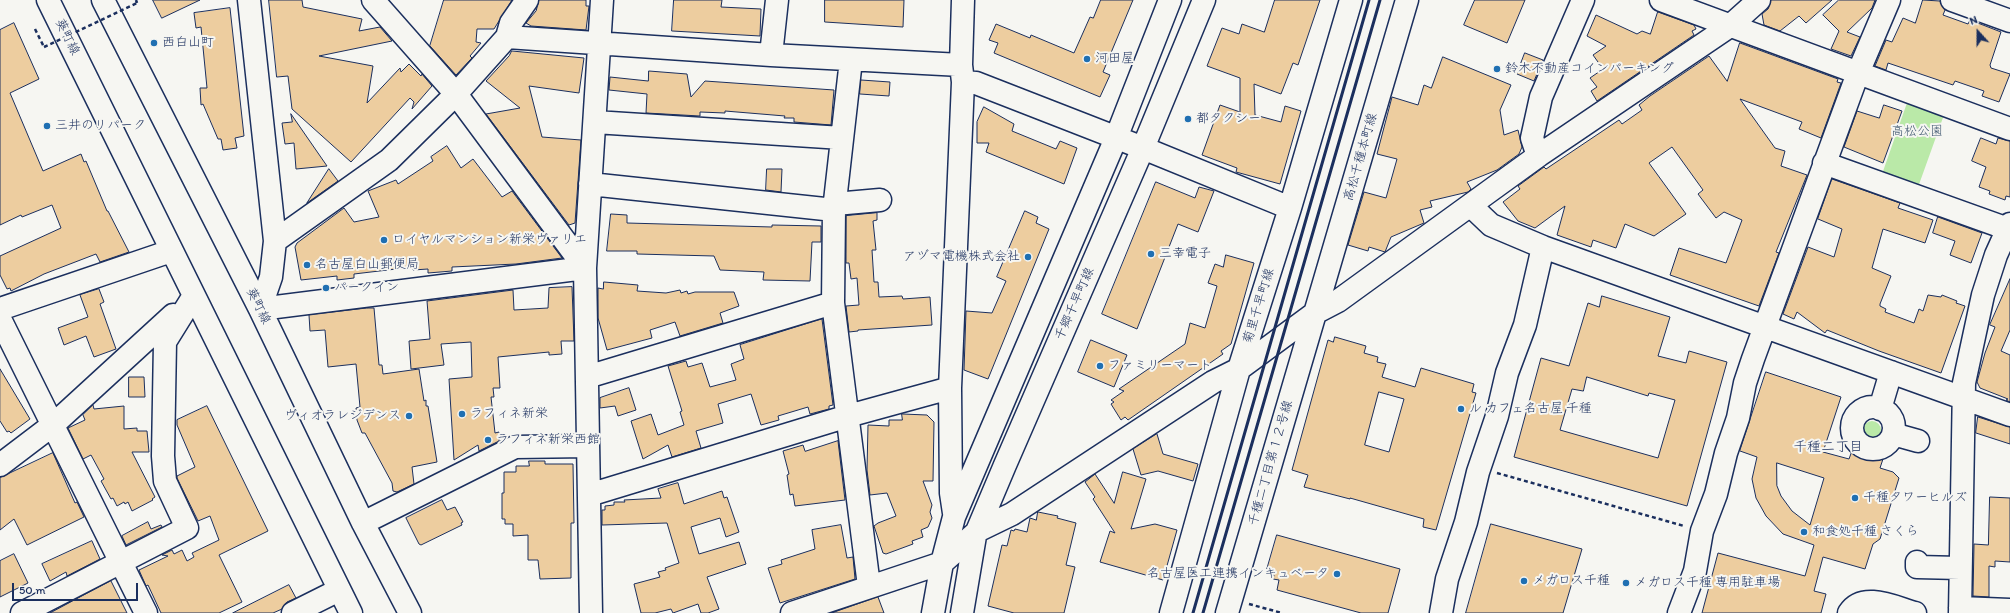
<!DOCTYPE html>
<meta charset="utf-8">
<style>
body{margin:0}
#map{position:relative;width:2010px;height:613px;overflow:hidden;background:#f6f6f2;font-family:Itim,sans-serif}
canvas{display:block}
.north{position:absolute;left:1958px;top:12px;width:40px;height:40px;-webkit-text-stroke:3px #f6f6f2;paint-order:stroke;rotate:339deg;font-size:11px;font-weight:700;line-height:16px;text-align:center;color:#1b2f5e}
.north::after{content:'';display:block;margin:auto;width:14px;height:18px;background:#1b2f5e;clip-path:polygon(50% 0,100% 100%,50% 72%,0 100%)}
.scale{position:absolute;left:12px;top:583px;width:126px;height:18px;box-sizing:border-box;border:2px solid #1b2f5e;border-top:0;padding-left:5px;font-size:12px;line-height:14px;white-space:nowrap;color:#1b2f5e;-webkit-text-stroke:3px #f6f6f2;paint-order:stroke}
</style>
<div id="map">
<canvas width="2010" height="613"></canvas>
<div class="north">N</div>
<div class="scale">50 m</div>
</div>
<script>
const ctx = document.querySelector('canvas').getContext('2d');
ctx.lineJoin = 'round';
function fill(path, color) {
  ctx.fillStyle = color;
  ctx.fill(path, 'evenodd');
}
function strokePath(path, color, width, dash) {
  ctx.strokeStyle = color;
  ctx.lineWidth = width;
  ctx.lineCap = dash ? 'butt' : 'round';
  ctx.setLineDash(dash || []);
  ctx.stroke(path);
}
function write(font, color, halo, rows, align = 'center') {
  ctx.font = font + ' Itim,"Klee One",sans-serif';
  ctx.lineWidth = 4;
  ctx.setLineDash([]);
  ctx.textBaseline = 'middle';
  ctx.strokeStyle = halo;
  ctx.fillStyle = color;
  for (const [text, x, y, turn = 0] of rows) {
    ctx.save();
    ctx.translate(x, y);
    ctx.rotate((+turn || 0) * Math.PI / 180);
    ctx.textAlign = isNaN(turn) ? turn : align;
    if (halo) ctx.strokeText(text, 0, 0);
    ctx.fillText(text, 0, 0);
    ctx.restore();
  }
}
fill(new Path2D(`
 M1908,100l37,12 -28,78 -36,-13z
 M1863 430a9 9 0 1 1 18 0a9 9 0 1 1-18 0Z`), '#bae9a8');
const building = new Path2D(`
 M153,0h47l-38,18z
 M269,0h33l1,7 59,12 -3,12 21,-4 12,14 -73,15 54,10 -6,37 33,-35 1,4 8,-8 12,12 1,-2 10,12 -20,23 2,-7 -4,-4 -59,64 -59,-53 -4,-33 -11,1z
 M444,0h68l-18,29h-17l-1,13 5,1 -11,13 2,2 -16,17 -26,-29z
 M539,0h47v6h3l-3,24 -55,-4 -5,-3 10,-12z
 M674,0h48l-1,7 40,2 -1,27 -88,-5z
 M825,0h79l-1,27 -78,-5z
 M1101,0h32l-30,72 7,3 -10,22 -106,-44 4,-10 -9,-3 7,-16 34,14 1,-3 43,18 16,-36 3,1z
 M1275,0h45l-22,65 -5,-2 -12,31 -27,-10 1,31 26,7 4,-16 16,5 -21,73 -44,-12 1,-4 -35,-13 18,-50 20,7v-34l-33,-12 15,-38 17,6 3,-10 22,8z
 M1475,0h50l-18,43 -43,-18z
 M1771,0h61l-26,23 -7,-7 -19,15 -16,-6 -2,-11 6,-5z
 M1839,0h36l-3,8 -25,24 13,5 -9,19 -20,-7 8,-18 -16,-16z
 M1923,0l17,1 5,9 -2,5 25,9 2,-4 31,12 -11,33 1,3 19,6 -11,28 -17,-6 2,-5 -29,-10 -2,4 -65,-22 -2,7 -11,-4 11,-26 6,2 11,-24 12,5z
 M230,8l14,128 -9,2 2,10 -14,2 -2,-11h-3l-15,-35 -2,1 -1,-17h7l-6,-61 -5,1 -2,-15z
 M1658,12l36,13 2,4 -4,2 2,4 -97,66 -6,-10 6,-4 -7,-9 13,-9 -10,-14 13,-9 -19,-10 9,-21 41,19 5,-3 8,3z
 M14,23l25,56 -29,14 33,78 38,-17 3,8 2,-1 21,50h1l21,41 -29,10 -4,-8 -52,20 -33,17 -1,-3 -3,1 -7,-14v-19l61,-28 -9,-23 -30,12 -1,-2 -21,10v-195z
 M1740,43l98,36 -1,3 4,1 -20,55 -22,-9 3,-7 -62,-23 35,49 10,3 -4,15 26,9 -31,77 3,1 -20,53 -89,-31 9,-27 47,15 16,-43 -18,-8 -8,6 -18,-24 5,-4 -31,-43 -23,16 37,51 -32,22 -29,-12 -9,24 -23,-8 -2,7 -34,-12 8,-29 -30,22 -17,-7 -15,-19 17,-13 -2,-3 26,-19 2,2 73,-49 3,4 20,-14 -3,-5 11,-9 59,-40 18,25z
 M512,51l72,7 -5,35 -50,-7 13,51 39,3 -6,83 -6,2 -83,-111 34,-6 -34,-27 23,-25z
 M1525,53l18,7 -9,21 -17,-7z
 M1443,57l68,28 -11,25 4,25 14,-5 4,17 -3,7 -22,16 -30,12 4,7 -3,3 -38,9 2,6 -12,3 4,13 -33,14 -6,15 -16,-5 -1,4 -20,-6 16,-53 22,6 11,-39 -20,-5 15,-57 26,8 6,-20 7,3z
 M649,71l38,3 4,23 14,-16 129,9 -3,35 -37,-3v-4h-10l1,-2 -60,-5v2l-25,-1v4l-54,-3 1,-19 -38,-4 1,-13 38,4z
 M861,80l29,2 -1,14 -29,-2z
 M1884,105l18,6 -19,52 -39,-16 13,-36 22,7z
 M984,107l30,17 -2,7 44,18 4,-8 17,7 -13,36 -78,-32 3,-9h-12v-21z
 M291,114l36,52 -31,3 -2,-26 -9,1 -3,-21 10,-1z
 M1981,138l15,6 2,-6 12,3v56l-4,-1 -1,4 -16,-6 1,-3 -11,-4 7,-20 -14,-6z
 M447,146l14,22 12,-9 29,38 10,-6 50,67 -46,6 -64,3v4l-24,2v-4l-15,1v-3l-59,7v4l-17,2v-4l-36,4 -6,-33 2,-4 47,-35 10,14 25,-5 -11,-26 28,-11 2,4 35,-23 -2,-4z
 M329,169l9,12 -31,22z
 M767,169h15l-1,23 -15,-2z
 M1832,179l68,24 -2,5 35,12 -8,23 -42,-14 -11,39 19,8 -11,28v2l6,3 -1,3 29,11 5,-14 4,2 5,-16 13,2 1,-2 15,6 -1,2 9,3 -24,67 -62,-22 -52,-21 -2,3 -28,-21 -3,7 -11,-5 25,-67 26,10 8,-28 -24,-10z
 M1156,182l39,16 4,-11 15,4 -16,41 -20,-8 -41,105 -35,-15z
 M1025,211l13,6 -2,6 13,6 -61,150 -24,-9 2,-59 26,2 14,-32 -9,-4z
 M877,213v7l-4,1 3,29h-4l2,32h4l1,15 23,-1 1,3 27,-2 2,28 -74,5v1l-9,1 -3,-26 13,-1 -2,-27 -6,1 -2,-16h-3v-47z
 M611,214l16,1v8l145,4v-2l49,1v16h-9l-2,39 -47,-1 1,-8 -44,-2 -6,-14 -77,-2v-3h-30z
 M1938,217l44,16 -11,30 -21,-8 5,-14 -22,-8z
 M1226,255l28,8 -23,81 -10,7 2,3 -95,66 -3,-3 -4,3 -10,-16 3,-2 -3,-2 13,-9 -5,-2 66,-45 5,-21 15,5 12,-42 -9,-3 7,-19 8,3z
 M2010,279v51l-9,21 9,4v47l-4,-2 2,-1 -28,-11 -3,-6 8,-29 10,-26 -5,-2z
 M604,282l34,3 -1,6 29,2 14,-3 1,3 6,-2 1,3 7,-2h39l5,14 -19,7 3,10 -43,13 -5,-14 -25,8 2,8 -45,12 -9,-32v-30l5,1z
 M572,287l2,54h-13l1,13 -13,1v-3l-51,5 2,31h-7l1,9h-3l4,36 4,-1v9l-20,10 -1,-6 -24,15 -5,-81 23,-2 -1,-35 -30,2 3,21 -33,4 -2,-28 21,-2 -3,-38 86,-11 1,20 34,-2 1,-20z
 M99,289l5,13 -4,2 16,45 -22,8 -8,-21 -22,9 -6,-17 30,-11 -8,-22z
 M1602,296l68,21 -12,39 28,7 3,-12 38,11 -40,144 -173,-49 27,-99 28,8 19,-63 11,4zM1587,377l61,19 1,-3 26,7 -17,58 -98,-28 12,-41 11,2z
 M367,308h7l5,57h3l1,9 36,-5 5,32 2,-1v6h2l9,56 -25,5 2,17 -17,8 -4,-1 -1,-8 -27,-50h-3l-5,-13 -1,-12 4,-1 -4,-43 -28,3 -3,-37 -15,1 -1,-16z
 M822,319l11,86 -4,1v3l-19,5 -2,-7 -30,9 1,4 -18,5 -10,-31 -33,10 5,19 -27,8 5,17 -29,9 -4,-12 -25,14 -12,-38 20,-7 7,21 26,-10 -4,-13 2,-1 -14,-45 18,-5 2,6 14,-4 8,24 26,-7 -5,-16 13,-5 -4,-14z
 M1335,337l31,9 -2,7 14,4 -1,5 9,2 -4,13 33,10 6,-19 53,16 -2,8 4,1 -40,137 -13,-3 1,-8 -74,-21v1l-46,-12 4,-12 -16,-5 36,-130 5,2zM1379,392l25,7 -15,53 -24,-7z
 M1091,340l36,15 -13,32 -36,-15z
 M0,369l30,50 -19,14 -2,-2 -2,1 -7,-11z
 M1766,372l75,25 -18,55 26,7 4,-11 31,8 -4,12 13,4 6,6 -19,61 -7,5 -8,25 -42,-12 -9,34 12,3 -5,19h-119l16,-60 87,23 9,-31 -31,-11 -17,-18 -10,-18 -4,-19 5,-22 -17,-6zM1777,463l47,15 -14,47 -18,-14 -11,-15 -4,-10z
 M129,377h15l1,20h-16z
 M629,388l7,22 -18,6 -3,-10 -15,2v-10z
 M93,405l1,4 30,-3v23l13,-1v3h10l2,21h-17l23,45 -3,2 1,1 -21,11 -4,-9 -3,2 -1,-2 -7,4 -4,-8 -2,1 -10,-18 3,-2 -13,-24 -8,4 -15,-31 17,-8 -2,-5z
 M207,406l61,125 -49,24 23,47 -23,11h-58l-13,-28 -2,1 -7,-16 29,-14 -6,-1 10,-5 2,4 8,-4 5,11 7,-4 -2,-4 27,-13 -9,-24 -12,5 -21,-43v-2l18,-9 -18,-42v-5z
 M902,414l25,1 7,7 -1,59h-10l9,24 -2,7 2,6 -4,9 -7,3 2,7 -11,4 1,3 -27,10 -3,-1 -9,-27 4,-3 18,-7 -9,-23 -17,2 -3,-25 1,-45 21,1v-6h13z
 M1978,417l32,10v17l-34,-11z
 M1157,434l6,20 35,10 -5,17 -35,-10 -17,4 -8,-26z
 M838,441l7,59 -50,6 -2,-12 -3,1 -3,-20 2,-1 -6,-23 20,-6 2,6z
 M53,453l22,50 2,-1 7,15 -57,28 -13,-26 -14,11v-52z
 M529,461h16v3h28l1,59h-3v55l-31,1 -2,-19h-10v-25l-15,1v-12h-8v-5h-3v-26h2v-21h12v-6h13z
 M1123,472l23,7 -15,50 24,-5 22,6 -14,50 -63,-18 10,-31 5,2 -22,-34 2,-2 -10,-15 10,-8 19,29z
 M678,483l6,21 38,-13 2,7 3,-1 12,35 -13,5 -6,-19 -29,9 8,27 40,-12 7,22 -39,13 12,32 -11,4h-7l-3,-9 -25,9 -2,-4 -16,4h-14l-7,-29 26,-7 -2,-5 8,-2 -1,-2 14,-5 -12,-40 -65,2v-15h3v-4l9,-1v-3h11l-1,-2 37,-2 -3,-9z
 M1990,497l20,1v64l-15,-1v6l-6,-1v31l-16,-1 1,-52 14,1z
 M442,500l5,10 8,-3 8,15 -2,1 1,2 -41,20 -2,-1 -13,-26z
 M1038,512l20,4 -1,2 19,5 -10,42 9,2 -11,46h-50l-26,-7 14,-61 5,1 4,-16 3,1 1,-2 12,3 3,-14 6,2z
 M148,522l3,7 10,-4 1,2 -36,18 -4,-9z
 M1491,524l91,25 -19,64h-97z
 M841,525l6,33 6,-1 2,22 -75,24 -12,-35 14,-4 -1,-4 34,-11 -3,-19z
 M1277,535l123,34 -12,44h-27l-84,-23 2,-10 -6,-1 1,-4 -8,-2z
 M92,541l8,18 -33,17 -1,-4 -16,9 -8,-17z
 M14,554l14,29 -28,14v-36z
 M111,581l16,32h-77l28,-15z
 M289,585l7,13 -9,4 -5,7 -9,4h-40z
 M878,597l6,16h-52z`);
fill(building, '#edcd9f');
strokePath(building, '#1b2f5e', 1);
const minor = new Path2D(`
 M48,0l303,613
 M103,0l157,309 103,214 47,90
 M249,0l26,241 -4,36 -11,32 325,-41 -129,-174 -83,-94
 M1661,0l349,129
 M1952,0l58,21
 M507,37l264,18 190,10
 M771,55l6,-55
 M851,60l-17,150 -1,93 36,283
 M963,82l13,1 167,65 147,60
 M595,122l247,16
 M1538,156l-6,-18 9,-41 42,-97
 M1824,163l184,66
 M590,184l244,26
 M835,204l45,-4
 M1471,206l20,19 52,22 467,168
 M275,241l114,-81 67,-66 51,-57 4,-14 16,-23
 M0,309l171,-58
 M0,319l146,294
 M587,377l246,-74
 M1852 428a21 21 0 1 1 42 0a21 21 0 1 1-42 0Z
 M1880,409l11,-37
 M1893,434l25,7
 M0,465l54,-41 119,-109
 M589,495l259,-79 102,-28
 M954,513l-3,-20 -1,-105 13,-306 -2,-17 2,-65
 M363,523l152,-76 73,-1
 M1917,562v5l43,1
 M1960,608l50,2
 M22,613l165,-85 -22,-47 -2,-25 2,-114 28,-45
 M293,613l46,-23
 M591,613l-6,-345 17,-268
 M792,613l150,-50 37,-33 33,-16 201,-132 26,-13 76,-56 23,-12 200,-145 192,-130 29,-26
 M933,613l9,-50 12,-46 162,-379 54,-138
 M962,613l13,-77 30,-71 138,-317 61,-148
 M1171,613l68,-244 51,-161 61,-208
 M1227,613l180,-613
 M1441,613l6,-34 19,-57 12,-50 19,-56 10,-43 18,-48 18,-78
 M1679,613l16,-42 7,-40 14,-37 10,-41 12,-35 7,-35 8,-24 105,-286 31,-73
 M1849,613c14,-22 47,-5 66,0
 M1960,613l4,-230 19,-88 13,-40 14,-31`);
strokePath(minor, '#1b2f5e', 25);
strokePath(new Path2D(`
 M136,0l1,3
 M35,29l9,18
 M1497,473l187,53
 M1249,604l33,9`), '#1b2f5e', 2.5, [4, 3]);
strokePath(minor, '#f6f6f2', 22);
strokePath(new Path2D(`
 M1193,613l176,-613
 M1203,613l177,-613`), '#1b2f5e', 3);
strokePath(new Path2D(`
 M44,47l93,-44`), '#1b2f5e', 2.5, [4, 3]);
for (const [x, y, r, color] of [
 [154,43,4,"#1f6fb2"],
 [1087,59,4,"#1f6fb2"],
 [1497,69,4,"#1f6fb2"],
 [1188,119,4,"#1f6fb2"],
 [47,126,4,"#1f6fb2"],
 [384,240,4,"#1f6fb2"],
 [1151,254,4,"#1f6fb2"],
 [1028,257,4,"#1f6fb2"],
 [307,265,4,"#1f6fb2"],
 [326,288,4,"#1f6fb2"],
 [1100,366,4,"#1f6fb2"],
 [1461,409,4,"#1f6fb2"],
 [462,414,4,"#1f6fb2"],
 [409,416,4,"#1f6fb2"],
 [488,440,4,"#1f6fb2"],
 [1855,498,4,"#1f6fb2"],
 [1804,532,4,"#1f6fb2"],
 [1337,574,4,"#1f6fb2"],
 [1524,581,4,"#1f6fb2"],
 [1626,583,4,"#1f6fb2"]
]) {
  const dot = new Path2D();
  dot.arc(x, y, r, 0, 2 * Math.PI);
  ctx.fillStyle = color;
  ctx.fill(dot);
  strokePath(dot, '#f6f6f2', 1.5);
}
write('13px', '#1b2f5e', '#f6f6f2', [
 ["葵町線",67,37,64],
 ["高松千種本町線",1361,157,-74],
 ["千郷千早町線",1075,304,-66],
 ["葵町線",258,306,64],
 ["菊里千早町線",1259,306,-73],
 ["千種二丁目第１２号線",1271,463,-74]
]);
write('13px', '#1b2f5e', '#f6f6f2', [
 ["西白山町",162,43],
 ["河田屋",1095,59],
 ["鈴木不動産コインパーキング",1505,69],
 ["都タクシー",1196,119],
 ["三井のリパーク",55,126],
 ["ロイヤルマンション新栄ヴァリエ",392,240],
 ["三幸電子",1159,254],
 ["アヅマ電機株式会社",1020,257,"right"],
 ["名古屋白山郵便局",315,265],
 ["パークイン",334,288],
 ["ファミリーマート",1108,366],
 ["ル カフェ名古屋 千種",1469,409],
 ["ラフィネ新栄",470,414],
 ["ヴィオラレジデンス",401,416,"right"],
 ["ラフィネ新栄西館",496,440],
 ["千種タワーヒルズ",1863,498],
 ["和食処千種 さくら",1812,532],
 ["名古屋医工連携インキュベータ",1329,574,"right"],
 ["メガロス千種",1532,581],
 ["メガロス千種 専用駐車場",1634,583]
], 'left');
write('13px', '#3b546d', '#f6f6f2', [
 ["高松公園",1917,132]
]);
write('14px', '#1b2f5e', '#f6f6f2', [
 ["千種二丁目",1828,447]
]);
</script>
